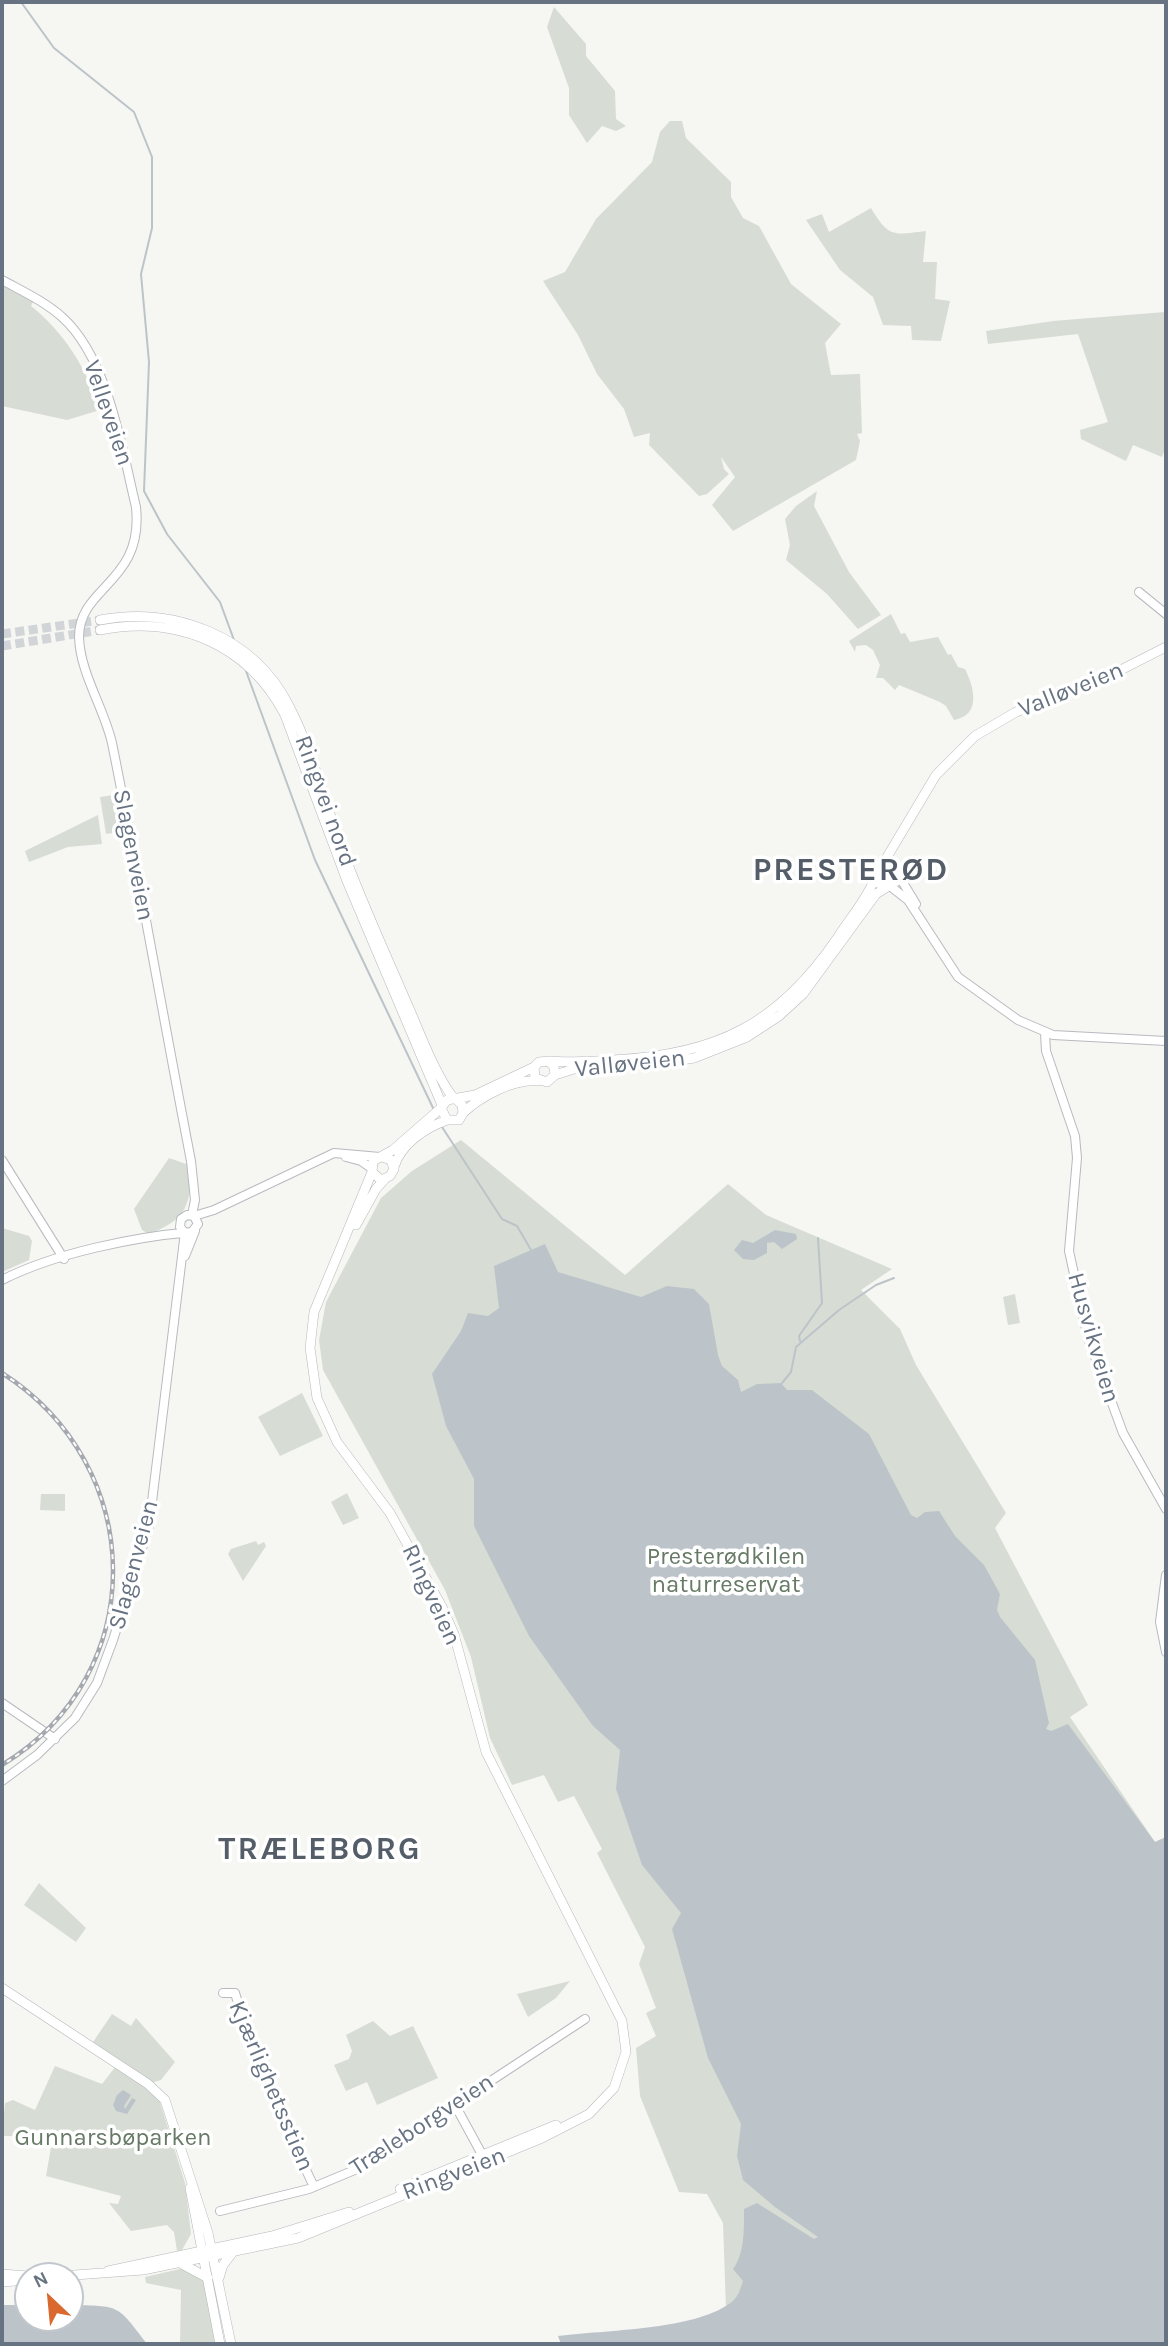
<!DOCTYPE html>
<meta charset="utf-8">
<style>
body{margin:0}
#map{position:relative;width:1168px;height:2346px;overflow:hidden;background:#f6f6f3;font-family:Karla,sans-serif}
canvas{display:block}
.frame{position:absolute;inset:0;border:4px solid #677382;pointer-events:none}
.north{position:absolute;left:14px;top:2262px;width:70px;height:70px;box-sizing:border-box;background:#fff;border:2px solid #c2c7cd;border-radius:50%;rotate:334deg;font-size:19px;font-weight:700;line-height:28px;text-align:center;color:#677382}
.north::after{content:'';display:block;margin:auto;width:24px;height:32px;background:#da692f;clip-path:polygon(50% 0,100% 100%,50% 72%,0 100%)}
</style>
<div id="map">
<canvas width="1168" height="2346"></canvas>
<div class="frame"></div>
<div class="north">N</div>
</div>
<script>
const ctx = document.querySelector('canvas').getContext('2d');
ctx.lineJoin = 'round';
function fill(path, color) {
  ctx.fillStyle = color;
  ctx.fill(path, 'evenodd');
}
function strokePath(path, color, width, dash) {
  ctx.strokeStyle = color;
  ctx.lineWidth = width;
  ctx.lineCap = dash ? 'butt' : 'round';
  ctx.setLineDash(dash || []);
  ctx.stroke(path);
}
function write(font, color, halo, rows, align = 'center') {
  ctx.font = font + ' Karla,sans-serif';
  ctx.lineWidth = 7;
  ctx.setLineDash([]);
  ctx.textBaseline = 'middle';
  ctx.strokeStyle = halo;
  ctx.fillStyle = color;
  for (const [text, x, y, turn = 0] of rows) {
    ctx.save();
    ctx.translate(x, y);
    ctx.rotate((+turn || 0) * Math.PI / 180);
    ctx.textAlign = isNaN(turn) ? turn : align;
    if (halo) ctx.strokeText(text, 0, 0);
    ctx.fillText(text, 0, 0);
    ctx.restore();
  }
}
fill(new Path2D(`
 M554,7l32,37v12l29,35 1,28 10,7 -10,5 -14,-5 -15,17 -18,-28v-27l-22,-61z
 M670,121h12l4,17 45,44v15l12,21 16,8 32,58 50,40 -16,19 6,32 29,-1 2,59 -5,1 3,7 -4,19 -123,71 -21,-26 23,-28 -14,-20 3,12 5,5 -22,20 -8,2 -50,-51 1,-12 -16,4 -10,-28 -27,-35 -19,-39 -35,-54 22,-9 31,-53 56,-57 8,-30z
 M871,208c18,30 22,27 55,23l-3,31h14l-2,37 15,2 -9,40 -29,-1 -1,-14 -28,-1 -10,-28 -33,-27 -34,-50 16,-6 7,18z
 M2,281l33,17 -4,8c33,26 56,63 69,104l-33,10 -65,-14z
 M1165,312l1,135 -4,10 -29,-12 -7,16 -45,-22 -1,-9 28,-8 -30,-88 -90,10 -2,-13 67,-10z
 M817,491l-3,15 35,66 32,43 -23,14 -31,-35 -41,-34 4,-15 -5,-26 11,-13z
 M891,614l10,20 4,-1 5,9 28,-5 10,18 3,-1 7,13 7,2c9,18 17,46 -11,51l-8,-14 -6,-4 -41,-17 -4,5 -12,-12h-7l4,-13 -7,-15 -7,-5 -10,1 -1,6 -6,-11z
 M114,795l6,37 -14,2 -6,-37z
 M98,815l4,29 -34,3 -39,15 -4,-11z
 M461,1140l164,135 103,-91 38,31 126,54 -31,21 39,39 16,36 90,148 -11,15 93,177 -18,12 85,125 11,-5v317l-440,155 -3,-86 -16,-29 -28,-2 -39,-96 -4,-48 20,-12 -10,-23 10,-5 -17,-44 6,-17 -48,-94 5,-4 -28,-53 -16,6 -14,-27 -32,10 -22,-47 -19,-81 -26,-67 -122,-220 -4,-30 7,-38 55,-104 31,-27z
 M169,1158l20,7c4,39 -3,55 -40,69l-7,-4 -8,-21z
 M2,1228l27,8 3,5 -3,19 -27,12z
 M1015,1294l5,29 -12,2 -5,-28z
 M302,1393l21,43 -43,20 -22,-39z
 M347,1493l12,25 -16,7 -12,-23z
 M41,1494h24v17l-25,-1z
 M256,1541l2,4 6,-3 2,4 -23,35 -15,-27 3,-5z
 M39,1883l47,45 -10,14 -52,-37z
 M570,1981l-14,17 -28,19 -11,-23z
 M112,2014l19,12 5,-8 39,44 -14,18 -10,3 -58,-41z
 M373,2021l17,15 23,-10 25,52 -61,27 -10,-23 -21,9 -12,-26 15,-6 3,-8 -6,-16z
 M55,2066l47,18 14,-18 31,22 13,14 25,81 6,51 -9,16 -5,1 -3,-19 -7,-7 -36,6 -22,-28 9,1 3,-8 -75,-20 7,-40h-51l3,-33 8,-3 22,10z
 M184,2268l17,9 5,9 12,58h-38l1,-54 -35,-7 -1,-6z`), '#d7ddd4');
fill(new Path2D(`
 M775,1230l21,4 1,5 -15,10 -8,-7 -7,1v10l-13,7 -11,-1 -9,-9 8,-10 11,3z
 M545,1244l13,28 83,25 26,-11 27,3 15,15 9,51 4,11 16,14 3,12 16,-8 24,-1 6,7h25l57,44 42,81 6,3 8,-6 14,-1 16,25 29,29 16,29 -3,16 3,7 35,43 14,63 -3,6 5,2 17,-7 87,118 11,-5v507h-605l-3,-8c47,-6 134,-6 171,-32 9,-6 11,-14 14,-23l-10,-12c12,-16 11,-41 11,-60l13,-6 57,36 4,-2 -43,-30 -32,-27 -6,-24 4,-32 -33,-66 -36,-129 9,-16 -39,-48 -26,-76 4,-39 -27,-24 -64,-90 -55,-110v-47l-28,-53 -14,-52 29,-43 7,-18 20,3 11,-8 -5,-42z
 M123,2090l8,5 -7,11 1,3 7,-11 4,2 -9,14 -11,-3 -3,-6 4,-10z
 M2,2305h26v13h42v-13c50,1 47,-1 77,39h-145z`), '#bcc4ca');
strokePath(new Path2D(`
 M21,2l33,46 80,64 18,45v71l-11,46 8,88 -5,129 23,43 53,68 14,38
 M246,671l69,189 119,250
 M442,1127l60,92 15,7 14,24
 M800,1341l-1,-5 23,-33 -4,-65
 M782,1383l9,-11 5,-25 43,-37 37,-25 18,-7`), '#bcc4ca', 2);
strokePath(new Path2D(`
 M2,634l98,-14
 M2,646l98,-16`), '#d2d5d7', 9, [9, 4.5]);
const secondary = new Path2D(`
 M2,280c20,11 42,21 60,37 46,41 60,132 74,190 8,76 -57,79 -57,130 1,36 25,71 33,106 28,139 52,279 79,418l4,39 -3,15
 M1139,592l27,22
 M899,876l17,28
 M890,886l18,14 50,77 60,43 35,15 113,6
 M1045,1033l1,18 29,85 2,22 -8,93 19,87 35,95 43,76
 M346,1157l15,4 10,7
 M2,1160l62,99
 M194,1216l20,-6 120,-57 46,4
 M185,1256l10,-25
 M2,1280c53,-27 132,-43 190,-48l6,-8 -4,-8 -7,-1 -6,4 -1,8 4,5
 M1166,1575l-6,47 6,30
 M2,1703l53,36
 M2,1781l35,-26 38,-37 22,-35 16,-43 36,-114 36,-294
 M223,1993h12l22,72 57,122
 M455,2105l30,55
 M220,2211l89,-22 48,-20 228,-150`);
const primary = new Path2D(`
 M100,620c74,-14 154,16 189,86 23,44 35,94 52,140 19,52 42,102 64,153 15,33 27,70 49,100
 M100,630c77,-15 148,14 185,85l62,166 95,224
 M884,862l52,-87 39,-39 41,-24 85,-32 65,-33
 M549,1061c21,2 43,0 64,-1 104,-5 166,-36 225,-123 12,-19 29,-38 37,-59
 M555,1075l-1,-8 -5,-6 -10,1 -5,5 1,11 12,4 8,-7 19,-6 83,-5 37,-6 53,-21 32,-21 24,-22 73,-100 21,-13 2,-11 -10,-8 -10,3 -4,7 3,11 8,3
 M456,1099l6,6 1,8 -4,7h-12l-6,-12 6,-8 28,-5 59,-28
 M463,1113c18,-17 50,-34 75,-32
 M382,1157l9,3 3,9 -4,7 -9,4 -9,-8 1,-11 20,-11 48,-42
 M394,1167c7,-23 31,-39 53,-47
 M356,1225l20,-36 9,-10
 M2,1988l146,96 17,16 43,133 23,111
 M190,2188l30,156
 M400,2189l156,-64
 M182,2264l26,14
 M108,2271l164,-35 77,-24
 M2,2274l26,2
 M61,2276l82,-6 155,-32 244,-100 47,-24 25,-26 12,-36 -4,-31 -136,-269 -32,-118 -12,-27 -52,-94 -53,-71 -20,-44 -7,-50 4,-36 58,-140
 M219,2278l4,-13 10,-13
 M2,2282l26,-2`);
strokePath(secondary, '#b7babf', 10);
strokePath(primary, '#b5b9bc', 10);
strokePath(secondary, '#fff', 8);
strokePath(primary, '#fff', 9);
const rail = new Path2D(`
 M2,1373c146,93 150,301 0,392`);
strokePath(rail, '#a5a9af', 4.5);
strokePath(rail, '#fff', 2, [5]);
write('24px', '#677382', '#fff', [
 ["Velleveien",108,413,71],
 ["Valløveien",1071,690,-22],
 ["Ringvei nord",325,801,70],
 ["Slagenveien",133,855,79],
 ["Valløveien",630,1064,-6],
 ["Husvikveien",1093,1338,74],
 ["Slagenveien",134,1565,-75],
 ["Ringveien",431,1595,65],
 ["Kjærlighetsstien",271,2086,67],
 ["Træleborgveien",422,2125,-33],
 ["Ringveien",454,2174,-21]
]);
write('24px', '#677a65', '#fff', [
 ["Presterødkilen",726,1557],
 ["naturreservat",726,1585],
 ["Gunnarsbøparken",113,2138]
]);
ctx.letterSpacing = '2px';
write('bold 32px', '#545d68', '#fff', [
 ["PRESTERØD",851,871],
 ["TRÆLEBORG",320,1850]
]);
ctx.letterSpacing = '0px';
</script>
